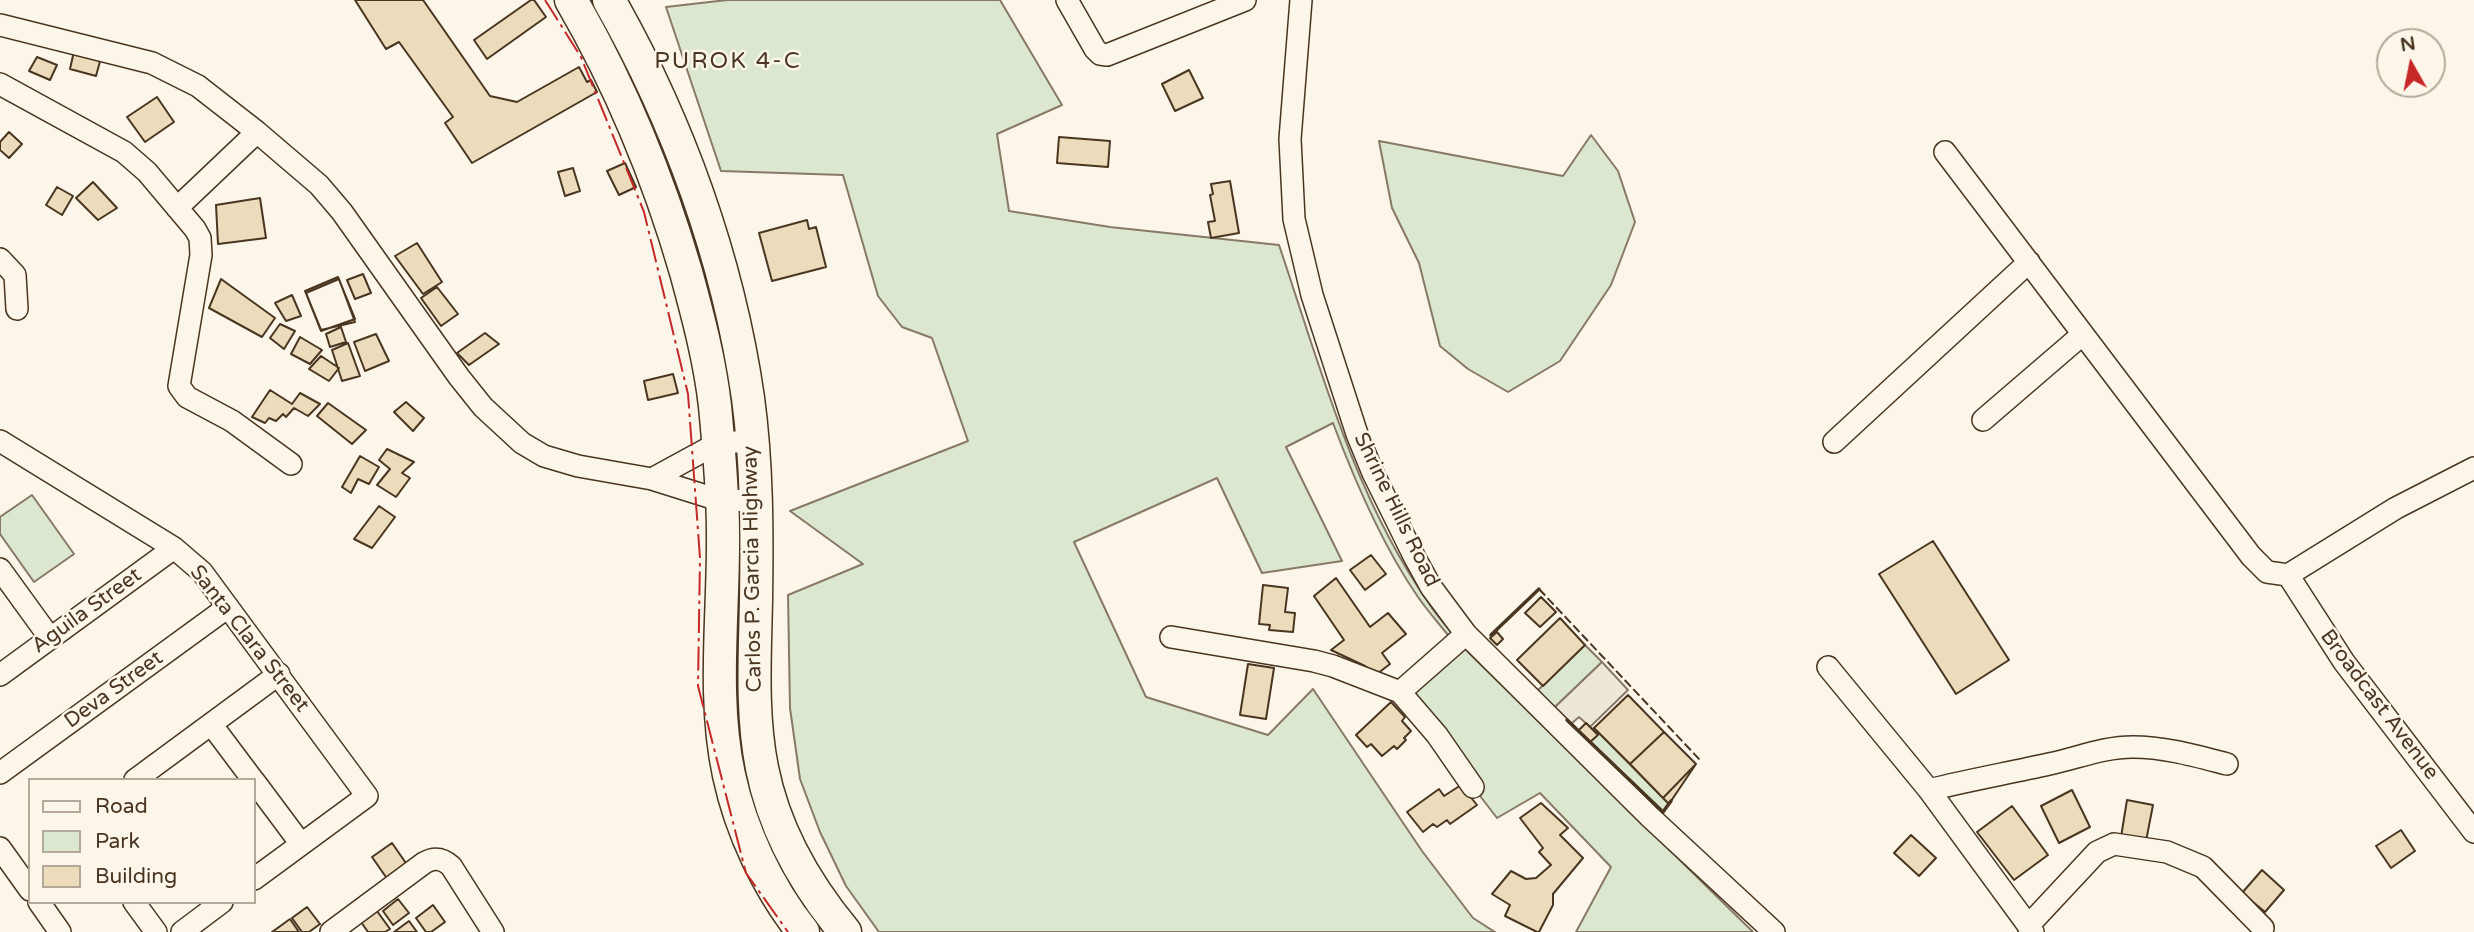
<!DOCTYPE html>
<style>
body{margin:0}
#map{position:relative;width:2474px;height:932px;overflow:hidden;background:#fbf6e9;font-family:"Varela Round",sans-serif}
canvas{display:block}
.legend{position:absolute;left:28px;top:778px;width:228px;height:126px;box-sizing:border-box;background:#fbf6e9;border:2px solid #b4a999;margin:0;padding:9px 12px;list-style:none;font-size:21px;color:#4a3520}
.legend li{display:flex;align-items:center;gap:14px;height:35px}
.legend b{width:35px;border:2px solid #b4a999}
.north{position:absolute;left:2376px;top:28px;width:70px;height:70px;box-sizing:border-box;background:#fbf6e9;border:2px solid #b4a999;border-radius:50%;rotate:351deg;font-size:19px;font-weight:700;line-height:28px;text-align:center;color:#4a3520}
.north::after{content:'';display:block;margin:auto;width:24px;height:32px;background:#c62828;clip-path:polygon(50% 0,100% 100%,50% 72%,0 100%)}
</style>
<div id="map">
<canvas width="2474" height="932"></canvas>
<ul class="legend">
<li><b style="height:9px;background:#fbf6e9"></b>Road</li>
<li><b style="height:19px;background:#dce7d0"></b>Park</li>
<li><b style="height:19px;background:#ecdcbc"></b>Building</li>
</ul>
<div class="north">N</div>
</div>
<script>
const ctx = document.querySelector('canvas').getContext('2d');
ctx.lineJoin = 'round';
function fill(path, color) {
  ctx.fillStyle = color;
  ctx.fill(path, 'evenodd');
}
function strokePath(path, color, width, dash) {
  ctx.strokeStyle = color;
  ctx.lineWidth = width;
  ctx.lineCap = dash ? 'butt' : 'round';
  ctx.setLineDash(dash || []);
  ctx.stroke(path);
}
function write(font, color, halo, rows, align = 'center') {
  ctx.font = font + ' "Varela Round",sans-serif';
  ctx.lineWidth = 5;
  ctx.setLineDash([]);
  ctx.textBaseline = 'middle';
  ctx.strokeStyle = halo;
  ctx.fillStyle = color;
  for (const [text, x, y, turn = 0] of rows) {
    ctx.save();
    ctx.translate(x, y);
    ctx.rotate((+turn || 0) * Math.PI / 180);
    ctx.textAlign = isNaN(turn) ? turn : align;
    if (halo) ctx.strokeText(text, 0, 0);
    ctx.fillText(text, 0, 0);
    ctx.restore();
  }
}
const green = new Path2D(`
 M727,0h273l62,105 -65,29 12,77 101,16 169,18c41,121 75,251 149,357 11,18 27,33 40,50l285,280h-177l35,-65 -71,-74 -43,25 -97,-126 55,-48c-12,-16 -26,-31 -37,-47 -34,-49 -64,-118 -85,-174l-47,24 56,114 -80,12 -45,-95 -143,64 72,155 122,38 45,-46 109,162 51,67 22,14h-616l-33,-46 -26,-54 -20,-53 -10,-71 -2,-113 75,-31 -73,-53 178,-70 -36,-103 -30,-11 -24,-31 -35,-121 -122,-4 -55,-164z
 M1591,135l27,36 17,51 -24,63 -51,76 -52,31 -40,-23 -28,-23 -21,-83 -27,-55 -13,-67 184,35z
 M32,495l42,59 -40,28 -34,-48v-17z
 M1585,645l17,17 -48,46 -17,-17z
 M1594,728l75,76 -6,8 -73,-70 7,-7 -5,-6z`);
fill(green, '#dce7d0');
strokePath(green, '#887966', 2);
const parking = new Path2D(`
 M1602,662l26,28 -38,37 -11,-10 -8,7 -17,-16z`);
fill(parking, '#ede7d9');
strokePath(parking, '#887966', 2);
const building = new Path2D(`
 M355,0h68l67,96 27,6 62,-35 8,15 4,-2 6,12 -125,71 -27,-40 8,-6 -54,-75 -13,7z
 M531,0h3l12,17 -59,42 -13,-19z
 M74,51l28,3 -6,22 -26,-7z
 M37,57l20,8 -7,15 -21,-9z
 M1189,70l14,28 -28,13 -13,-27z
 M157,97l17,25 -29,20 -18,-25z
 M9,132l13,12 -13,14 -9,-8v-8z
 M1059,137l51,4 -2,26 -51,-4z
 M625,163l11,24 -17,8 -12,-24z
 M573,168l7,23 -15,5 -7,-24z
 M1230,181l9,52 -28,5 -3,-16 7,-1 -5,-26 3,-1 -2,-10z
 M93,182l24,26 -19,12 -22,-22z
 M57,187l16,9 -11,19 -16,-10z
 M260,198l6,40 -48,6 -2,-39z
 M807,220l2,9 7,-2 10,40 -54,14 -13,-48z
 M417,243l25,39 -19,12 -28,-38z
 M363,274l8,19 -16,6 -8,-19z
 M338,277l17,42 -34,12 -16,-40z
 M221,279l54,39 -13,19 -53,-29z
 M339,279l16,43 -34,8 -15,-37z
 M437,287l21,27 -17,12 -20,-28z
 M292,295l9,21 -15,5 -11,-18z
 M280,324l15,7 -11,18 -14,-11z
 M341,327l5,15 -16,5 -4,-13z
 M485,333l14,11 -30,21 -12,-12z
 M376,334l13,27 -24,10 -11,-29z
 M300,337l22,13 -12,14 -19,-10z
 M348,343l12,33 -18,5 -10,-31z
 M321,356l18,12 -10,13 -20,-12z
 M673,374l5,19 -30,7 -4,-19z
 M270,390l22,14 8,-11 20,11 -12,12 -14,-8 -8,9 -3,-3 -7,7 -7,-3 -4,5 -13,-6z
 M406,402l18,16 -11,13 -19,-19z
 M328,403l38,27 -14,14 -35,-28z
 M387,449l27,13 -12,11 8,5 -14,19 -19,-12 13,-16 -11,-9z
 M360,456l19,11 -10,17 -11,-5 -7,14 -9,-6z
 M379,506l16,11 -23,31 -18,-9z
 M1933,541l76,119 -53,34 -77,-120z
 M1371,555l15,19 -21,16 -15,-20z
 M1336,578l34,49 18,-14 18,21 -24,19 8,11 -13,10 -12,-8 -34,-16 13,-10 -30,-44z
 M1263,585l25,3 -3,24 10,1 -2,19 -24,-2 1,-5 -11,-1z
 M1541,597l15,15 -16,15 -15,-14z
 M1560,618l25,27 -42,41 -26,-26z
 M1497,632l6,7 -6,6 -7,-7z
 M1248,664l26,4 -8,51 -26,-4z
 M1628,695l36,37 -34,32 -36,-36z
 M1391,702l14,15 -3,4 9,10 -7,7 2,2 -9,9 -3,-3 -12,10 -11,-12 -4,3 -11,-12z
 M1586,723l12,12 -8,7 -12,-11z
 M1664,732l32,32 -33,34 -33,-34z
 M1696,764l-27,40 -6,-6z
 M1461,785l16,20 -27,19 -3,-4 -10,7 -4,-3 -10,8 -16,-20 32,-23 5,7z
 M2072,790l18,37 -31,16 -18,-37z
 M2127,800l26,5 -7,36 -25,-4z
 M1541,803l27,25 -8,7 23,23 -30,36v11l-14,27h-2l-32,-16 5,-11 -18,-11 19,-23 15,8 10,-1 15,-13 -12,-13 4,-4 -23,-30z
 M2012,806l36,49 -34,25 -37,-48z
 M2401,830l14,21 -24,17 -15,-22z
 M1911,835l25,23 -17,18 -25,-23z
 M392,843l16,23 -20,14 -16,-23z
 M2262,870l22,20 -19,22 -23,-19z
 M398,899l11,14 -16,12 -10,-14z
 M433,905l12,17 -14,10h-5l-10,-14z
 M307,907l13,17 -11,8h-7l-10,-14z
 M377,911l13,18 -5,3h-17l-7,-10z
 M290,919l9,13h-27z
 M409,921l8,11h-23z`);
fill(building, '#ecdcbc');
strokePath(building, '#4a3520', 2);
const minor = new Path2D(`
 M1067,0l28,49 5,5 7,1 138,-55
 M1301,0l-11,139 4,80 18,76 45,139 16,39 42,85 16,29 35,47 184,183 124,115
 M0,25l152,38 46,23 59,46 62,53 23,27 117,165 24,30 39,36 22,13 34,10 74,13 70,22 33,-1
 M0,84l124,68 23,20 48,57 5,9 1,17 -22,131 8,11 45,24 59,43
 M1945,152l306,404 16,16 21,3 108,-67 78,-40
 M177,208l80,-76
 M0,259l15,16 2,34
 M1983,420l100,-86
 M0,441l174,107 28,24 165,224 -113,83
 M1834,442l195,-180
 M652,479l66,-36 34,-2
 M0,569l50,69
 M2288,575l56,87 130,170
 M1171,637l143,24 19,5 67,26 37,43 36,52
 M1828,667l101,123 104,142
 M0,675l174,-127
 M1400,692l66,-58
 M211,724l42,56
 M0,773l228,-166
 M135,780l144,-106
 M254,781l47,63
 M1929,790c40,-10 80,-17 120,-26 29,-6 54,-17 84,-17 32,0 63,9 94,17
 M0,848l30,42
 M39,902l21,30
 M134,902l22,30
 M2028,926l69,-74 17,-8 53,8 36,15 60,61
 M182,932l40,-30
 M331,932l93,-69c10,-6 18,-5 27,3l42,66`);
const highway = new Path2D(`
 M571,0c50,86 87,176 115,272 12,44 24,89 29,134 4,42 8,84 8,127 1,79 -11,164 6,242 12,56 39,113 74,157
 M609,0c69,121 119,259 139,398 9,66 9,134 8,201 -1,56 -5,114 6,169 12,61 44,117 83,164`);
strokePath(minor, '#4a3520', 24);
strokePath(highway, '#4a3520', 35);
strokePath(minor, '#fbf6e9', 21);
strokePath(highway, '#fbf6e9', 32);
strokePath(new Path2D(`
 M1539,589l161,171`), '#4a3520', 2, [9, 3.5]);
strokePath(new Path2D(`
 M1491,635l48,-46
 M1567,720l96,92 8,-11`), '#4a3520', 3.5);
strokePath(new Path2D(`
 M545,0l36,57 63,155 44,182 12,164 -2,128 48,187 42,59`), '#c62828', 2, [24, 5, 3.5, 5]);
write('21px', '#4a3520', '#fbf6e9', [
 ["Shrine Hills Road",1396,510,64],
 ["Carlos P. Garcia Highway",753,569,-91],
 ["Aguila Street",87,611,-36],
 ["Santa Clara Street",249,639,52],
 ["Deva Street",114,690,-36],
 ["Broadcast Avenue",2379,705,53]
]);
ctx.letterSpacing = '2px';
write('23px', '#4a3520', '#fbf6e9', [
 ["PUROK 4-C",728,62]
]);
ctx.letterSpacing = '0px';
</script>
